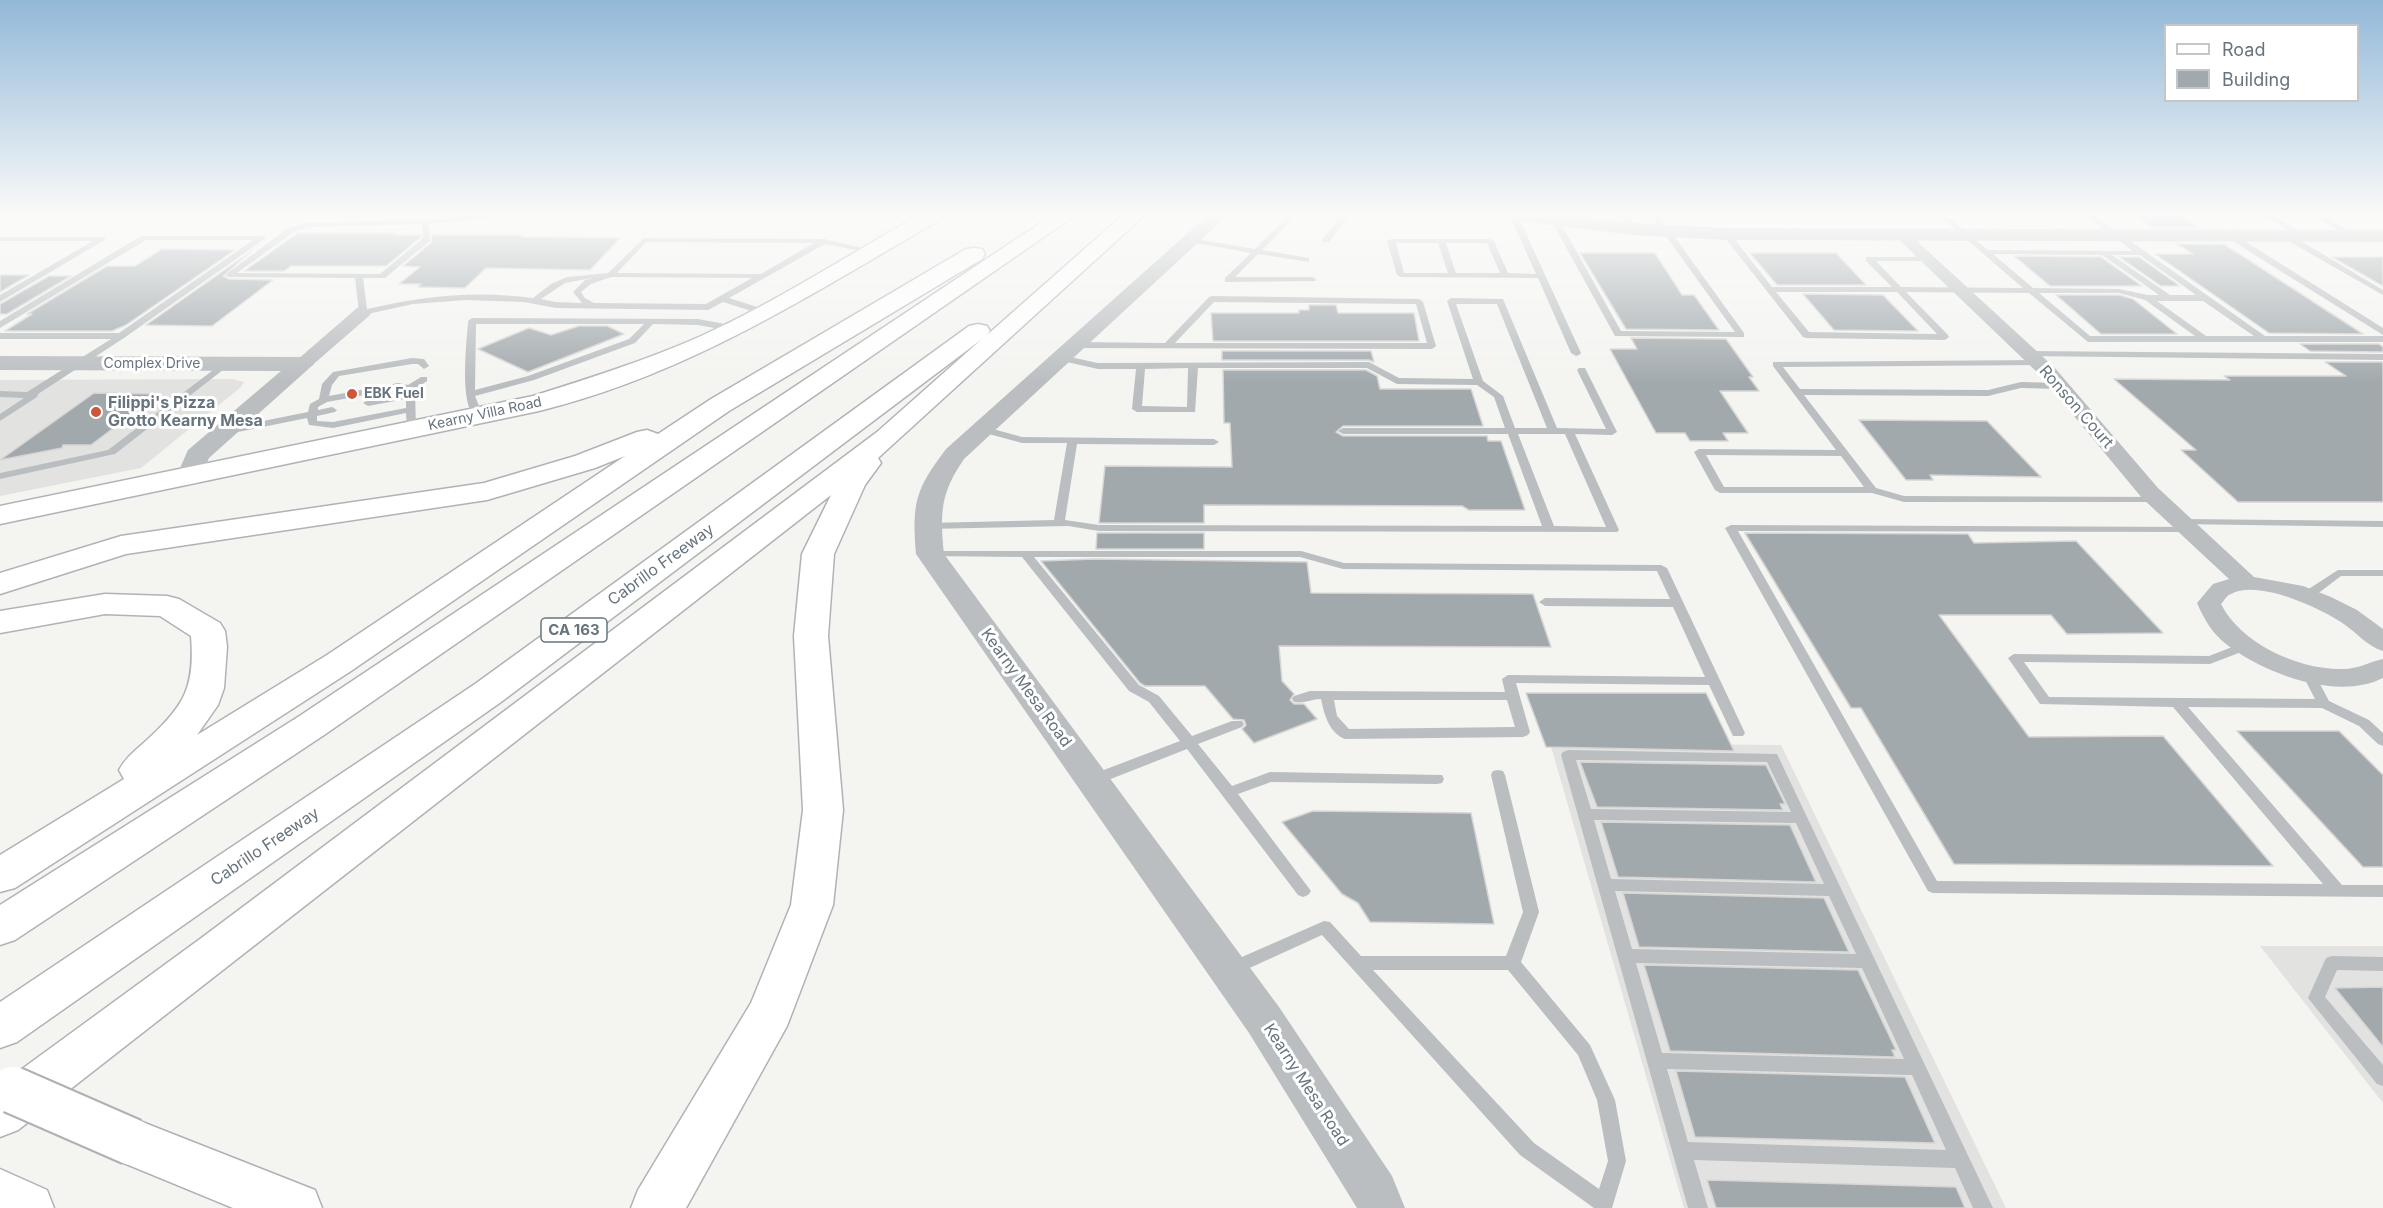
<!DOCTYPE html>
<style>
body{margin:0}
#map{position:relative;width:2383px;height:1208px;overflow:hidden;background:#f4f4f1;font-family:Inter,sans-serif}
canvas{display:block}
.legend{position:absolute;left:2164px;top:24px;width:195px;height:78px;box-sizing:border-box;background:#fff;border:2px solid #c2c7cb;margin:0;padding:8px 10px;list-style:none;font-size:18px;color:#67747e}
.legend li{display:flex;align-items:center;gap:12px;height:30px}
.legend b{width:30px;border:2px solid #c2c7cb}
</style>
<div id="map">
<canvas width="2383" height="1208"></canvas>
<ul class="legend">
<li><b style="height:8px;background:#fff"></b>Road</li>
<li><b style="height:16px;background:#a2a9ad"></b>Building</li>
</ul>
</div>
<script>
const ctx = document.querySelector('canvas').getContext('2d');
ctx.lineJoin = 'round';
function fill(path, color) {
  ctx.fillStyle = color;
  ctx.fill(path, 'evenodd');
}
function strokePath(path, color, width, dash) {
  ctx.strokeStyle = color;
  ctx.lineWidth = width;
  ctx.lineCap = dash ? 'butt' : 'round';
  ctx.setLineDash(dash || []);
  ctx.stroke(path);
}
function write(font, color, halo, rows, align = 'center') {
  ctx.font = font + ' Inter,sans-serif';
  ctx.lineWidth = 6;
  ctx.setLineDash([]);
  ctx.textBaseline = 'middle';
  ctx.strokeStyle = halo;
  ctx.fillStyle = color;
  for (const [text, x, y, turn = 0] of rows) {
    ctx.save();
    ctx.translate(x, y);
    ctx.rotate((+turn || 0) * Math.PI / 180);
    ctx.textAlign = isNaN(turn) ? turn : align;
    if (halo) ctx.strokeText(text, 0, 0);
    ctx.fillText(text, 0, 0);
    ctx.restore();
  }
}
fill(new Path2D(`
 M233,379l11,3 -4,6 -99,80 -141,28v-116z
 M1550,743l231,2 225,463h-322z
 M2260,946h123v157z`), '#e2e3e1');
const building = new Path2D(`
 M2132,214h46l21,13h-47z
 M298,233h98l-3,2h28v2l-35,29h-95l-7,5h-40z
 M432,235h91l-2,2 99,1 -30,32 -104,-2 -21,20 -47,-1 3,-3h-22l21,-17 -17,-1 28,-23z
 M2177,244h47l139,90 -94,-1 -114,-79h38z
 M162,249l73,1 -109,75 -14,6h-107l27,-17h-5l80,-48h28z
 M253,250l-30,26 6,3 44,1 -61,46 -66,-1z
 M1580,253h75l27,42h12l25,35 -93,-1z
 M1750,253h86l30,32h-89z
 M2014,256l87,1 41,29h-92z
 M2119,257h20l41,29h-19z
 M2332,257h51v29z
 M0,275h29l-29,17z
 M49,276h22l-64,38h-7v-10z
 M1803,294l80,1 35,36 -84,-1z
 M2056,295h63l14,4 44,35h-76z
 M1309,305h27l2,8h76l5,28h-206l-2,-28h88v-3h10z
 M579,326h28l17,8 -96,38 -50,-23 51,-21 22,7z
 M1631,338l95,1 27,38h-4l10,14h-39l28,42h-25l5,8h-38l-5,-8h-29l-46,-84h27z
 M2300,344h79l4,3v5l-73,-1z
 M1222,351h149l3,11 -5,-2h-147z
 M2325,362h58v140h-145l-57,-52h15l-82,-71 116,1 -6,-4h122z
 M1223,370h143l11,6 3,13h91l12,37h-140l-7,6 7,4h144l1,5h13l24,69h-56l-7,-4 -258,-1v18h-105l6,-57 127,1 -2,-44h-6z
 M94,393l65,1 -68,51h-28l-1,3 -62,12z
 M1859,420l128,1 54,56 -111,-2 3,5h-27z
 M1097,533h107v16h-108z
 M1745,533l223,1 6,9 102,-2 87,92 -96,1 -16,-19h-112l90,122 134,-1 110,130 -319,-2 -93,-156h-10z
 M1095,559l212,3 4,31 222,1 18,53 -272,-1 3,35 12,13 -4,6 4,4h10l13,15 -63,24 -12,-14 4,-4 -2,-5 -11,-1 -28,-33h-60l-5,-3 -99,-122z
 M1526,693h180l28,58 -188,-4z
 M2237,731h102l44,44v92h-20z
 M1580,762l186,3 19,39h-5l3,6 -186,-3z
 M1313,811l158,2 23,111 -124,-2 -12,-19 -16,-9 -60,-72z
 M1601,822l189,3 26,57 -198,-5z
 M1623,893l201,5 25,54 -210,-5z
 M1644,965l214,5 38,80h-4l3,7 -225,-6z
 M2383,987v60l-48,-59z
 M1676,1071l229,6 30,66 -240,-6z
 M1707,1180l249,7 9,21h-249z`);
fill(building, '#a2a9ad');
strokePath(building, '#d6d5d4', 1.5);
const secondary = new Path2D(`
 M921,214h25l-3,4c-134,77 -251,155 -404,193l-539,113v-18l533,-110c57,-18 114,-36 168,-60 77,-35 147,-81 220,-122z`);
const primary = new Path2D(`
 M132,1118l183,72 7,18h-89l-119,-49 -7,-17 7,-17z
 M0,1169l47,21 7,18h-54z`);
const motorway = new Path2D(`
 M1054,214h23l-753,521 -309,205 -15,5v-40l298,-188z
 M1124,214h22l-268,244 3,5 -16,22 -31,69 -6,82 15,174 -10,95 -46,121 -101,182h-55l7,-18 113,-187 40,-98 12,-95 -9,-174 8,-82 29,-59 -813,635 -18,7v-52l200,-146 677,-507 105,-93 -481,363 -484,340 -17,6v-46l475,-318 494,-358 9,-2 9,2 3,5 -3,4z
 M974,248l8,1 3,5 -3,5 -253,152 -378,260 -336,217 -15,4v-37l124,-76 -5,-9c7,-13 18,-21 29,-31 37,-34 47,-53 43,-103l-31,-20 -55,-2 -105,19v-22l105,-17 62,2 12,3 41,24 5,8 2,16 -3,41 -6,17 -21,30 130,-80 298,-199 -30,12 -108,32 -361,54 -126,40v-21l121,-37 363,-53 91,-27 62,-24 10,-2 11,4 53,-35 255,-150z`);
strokePath(secondary, '#afb3b7', 3);
strokePath(primary, '#aeb2b5', 3);
strokePath(motorway, '#b0b3b6', 3);
fill(new Path2D(`
 M486,214h11l-14,5 -54,5 1,17 -45,37h-22l4,31c55,-13 109,-19 166,-11l18,-14 16,-7 41,-4 36,-35 180,1 51,12 -4,2 -46,-9 -96,54 38,12v4l-3,1 -41,-13 -15,8 -152,-2 -32,-6 -58,-2 -53,4 -50,11 -4,-3 -4,-34 -126,-1 -4,-2 63,-47 19,-5 129,-4zM422,224l1,14 -43,36 -143,-1 57,-41 14,-5zM646,242l168,1 -53,31 -144,-1zM611,277l141,1 -46,26 -112,-1 -9,-5 -4,-6 10,-8zM592,278l-7,2 -12,12 9,11 -26,-1 -15,-3 24,-16z
 M1290,214h8l-36,36 47,8v4l-51,-8 -23,23h77l4,2 -1,2 -90,1v-4l26,-25 -61,-11 -4,-2 4,-2 65,11z
 M1342,214h8l-21,28h-6l-1,-2z
 M1509,214h8l64,139 -2,2 -3,1 -5,-3 -33,-75 -137,-1 -4,-2 -10,-34 4,-2h99l4,2 14,32 28,1zM1396,243h42l10,30h-44zM1446,243h41l13,30h-44z
 M1620,214h8l8,15 -1,2h-6z
 M1650,214h8l86,119v4l-129,-1 -64,-116 1,-2 7,2 62,111 114,1z
 M1937,214h8l43,36 145,1 -50,-37h9l173,122h118v6h-295l-59,-49 -123,-1 42,43 1,2 -4,3 -139,-2 -3,-1 -81,-103 7,-2 43,55h120l-26,-26v-4h64v4h-54l25,26 122,1zM1993,254l109,1 57,40h-11l-29,-6 -86,-1zM2112,255h28l56,40h-26zM1776,292h121l40,42 -128,-2zM2039,293h80l26,7 50,36h-105zM2157,301h46l51,35h-48z
 M2262,214h9l37,22 -7,2z
 M2311,214h9l38,22 -7,2z
 M2226,233h6l151,95v7l-157,-98z
 M2283,234h6l94,56v5l-100,-57z
 M141,236h121l4,2 -142,100 -86,56 -1,3 -37,24v-7l24,-16 -24,-1v-6l27,1 84,-53h-111v-6h119l134,-93h-107l-146,88v-7z
 M0,237h102l4,2 -106,63v-7l93,-54h-93z
 M1212,296l207,3 4,3 13,44 -4,3 -356,-1 -4,-3 4,-3 89,1 44,-46zM1214,302l202,2 11,39h-252z
 M1451,298l52,1 54,129 49,1 -29,-59 2,-2h6l32,64 -5,3 -37,-1 44,96 -2,2 -518,-1 -31,-5 -140,3 -6,-3 6,-3 126,-3 13,-77h-45l-44,-12v-4l4,-1 40,11 192,2 5,3 -5,3 -137,-1 -12,76 34,5 443,1 -34,-92h-165l-5,-3 5,-3h162l-11,-31 -17,-12 -80,-1 -30,-16h-169l-3,44h-58l-5,-3 4,-40h-38l-40,-9 -2,-2 5,-3 37,8 271,-1 30,16 74,1 -26,-78zM1456,304h41l50,124h-32l-12,-32 -20,-15zM1188,368l-1,39 -45,-1 3,-37zM1518,434h47l41,93 -52,-1z
 M472,318l226,1 38,7 4,3 -4,3 -38,-7 -45,-1 -18,19 -101,37 -59,16 8,20 -5,3c-20,-9 -11,-78 -10,-98zM476,324h168l-15,15 -101,37 -53,14z
 M2028,351l355,3v6l-358,-4 -2,-2z
 M412,358l12,1 5,7 -5,3 -6,-5h-6l-73,12 -7,9 -3,11 69,-13 10,2 13,-8h6v4l-12,8 1,42 -4,1 -5,-3 -1,-16 -73,15 -24,-3 -2,-7 -79,16 -5,-3 5,-3 80,-16 2,-8 9,-5 3,-15 11,-12zM398,389l7,1v3l-37,7 -5,3 5,3 38,-7v9l-73,14 -16,-1v-5l18,-4 2,-2 -5,-3 -14,3v-3l9,-5z
 M2038,360l3,1v4l-258,2 17,22 188,1 33,-8 38,1 5,3 -5,3 -38,-1 -33,8 -184,-1 72,93 28,8 255,1 5,3 -1,2h-259l-32,-9h-152l-5,-3 -21,-38 5,-3 137,1 -63,-84v-4zM1706,455l135,1 23,31h-140z
 M225,361l5,3 -2,2 -113,88 -115,25v-6l108,-23z
 M2182,519l201,2v6l-205,-3 -2,-2z
 M1731,525l463,2 2,2 -6,3 -452,-1 199,350 386,3 -150,-177 -133,-3 -32,-46 6,-4 195,2 36,-14 4,1 2,3 -2,3 -39,15 -186,-2 25,35 266,2 -14,-27 6,-4 5,1 17,32 40,19 14,13v13l-5,-2 -19,-18 -37,-18 -134,-1 154,178h41v12l-450,-4 -5,-2 -203,-363z
 M930,551h371l43,12 317,2 6,3 78,165 -2,3h-10l-24,-51 -193,-2 14,49 -2,3 -5,2 -178,2c-16,-6 -21,-25 -24,-40 -9,0 -18,5 -27,3l-2,-3 2,-3 16,-5 195,1 -3,-13 6,-4 197,2 -32,-70 -128,-1 -6,-4 6,-4 125,1 -13,-28 -314,-2 -43,-12h-266l105,128 20,11 33,40 40,-15h10l2,3 -2,3 -44,17 34,42 38,-14 172,3 2,4 -2,4 -5,1 -166,-2 -33,12 70,93 3,4 -3,4 -5,2 -5,-2 -111,-146 -89,35h-10l-2,-4 2,-4 92,-35 -31,-39 -20,-11 -107,-134 -96,-1 -2,-2zM1334,700h173l8,27 -166,2 -12,-13z
 M2338,570h45v6h-42l-29,22h-8l-2,-3 2,-3z
 M1568,750l209,4 216,454h-20l-18,-40 -261,-8 14,48h-20l-127,-453 2,-3zM1576,760l191,2 24,50 -200,-3zM1594,820l202,3 28,61 -213,-5zM1615,891l214,5 27,58 -224,-5zM1636,963l226,5 42,91 -242,-6zM1667,1069l245,6 34,75 -258,-8z
 M1498,770l5,1 2,4 34,137 -18,50 69,83 25,55 11,61 -14,47h-18l-74,-53 -198,-220 -90,41 -6,-2 -2,-5 2,-5 98,-43 6,1 31,34h145l17,-44 -32,-137 2,-4zM1373,970h135l70,85 19,45 11,61 -9,28 -65,-46z
 M2332,956l51,1v14l-46,-1 -12,27 58,68v21l-6,-2 -69,-86 18,-40z`), '#babec0');
fill(new Path2D(`
 M1901,229l5,2 148,136 104,121 96,89 49,9 28,11 26,13 26,19v22c-15,-4 -28,-20 -42,-29 -23,-15 -84,-43 -110,-28 -4,1 -7,7 -10,10 20,40 78,66 122,65 15,0 26,-7 40,-10v19c-46,23 -118,-4 -157,-34 -14,-11 -22,-25 -29,-41l16,-19 16,-5 -87,-81 -102,-123 -144,-138 -3,-3z
 M363,307l9,5 -3,4 -60,52h-12l-3,-4 3,-4 60,-52z`), '#babec0');
fill(new Path2D(`
 M1209,214h20l-265,245c-24,35 -24,54 -20,95l335,453 113,169 13,32h-48l-108,-175 -333,-479c-4,-51 -1,-64 30,-105z
 M1504,214h52l76,9 94,5 657,2v12l-657,-2 -94,-5 -119,-15z
 M0,356l303,1 8,2 3,5 -105,94 -11,25 -9,2 -9,-2 -4,-6 12,-27 93,-79 -281,-1z`), '#babec0');
fill(secondary, '#fff');
fill(primary, '#fff');
fill(motorway, '#fff');
const primaryBridge = new Path2D(`
 M13,1090l119,52`);
strokePath(primaryBridge, '#aeb2b5', 50, []);
strokePath(primaryBridge, '#fff', 46);
const sky = ctx.createLinearGradient(0, 0, 0, 383);
sky.addColorStop(0, '#92b8d8');
sky.addColorStop(0.56, '#fafaf9');
sky.addColorStop(1, '#fafaf900');
ctx.fillStyle = sky;
ctx.fillRect(0, 0, 2383, 383);
for (const [x, y, r, color] of [
 [352,394,6,"#cc5839"],
 [96,412,6,"#cc5839"]
]) {
  const dot = new Path2D();
  dot.arc(x, y, r, 0, 2 * Math.PI);
  ctx.fillStyle = color;
  ctx.fill(dot);
  strokePath(dot, '#fff', 2);
}
write('14px', '#67747e', '#fff', [
 ["Complex Drive",152,364],
 ["Kearny Villa Road",485,414,-12]
]);
write('bold 14px', '#67747e', '#fff', [
 ["EBK Fuel",364,394]
], 'left');
for (const [x, y, w] of [
 [574,630,66]
]) {
  const box = new Path2D();
  box.roundRect(x - w / 2, y - 12, w, 24, 4.5);
  ctx.fillStyle = '#fff';
  ctx.fill(box);
  strokePath(box, '#67747e', 1.5);
}
write('bold 15px', '#67747e', null, [
 ["CA 163",574,630]
]);
write('bold 16px', '#67747e', '#fff', [
 ["Filippi's Pizza",108,403],
 ["Grotto Kearny Mesa",108,421]
], 'left');
write('16px', '#67747e', '#fff', [
 ["Ronson Court",2076,407,49],
 ["Cabrillo Freeway",661,565,-36],
 ["Kearny Mesa Road",1026,688,54],
 ["Cabrillo Freeway",265,847,-34],
 ["Kearny Mesa Road",1306,1085,57]
]);
</script>
